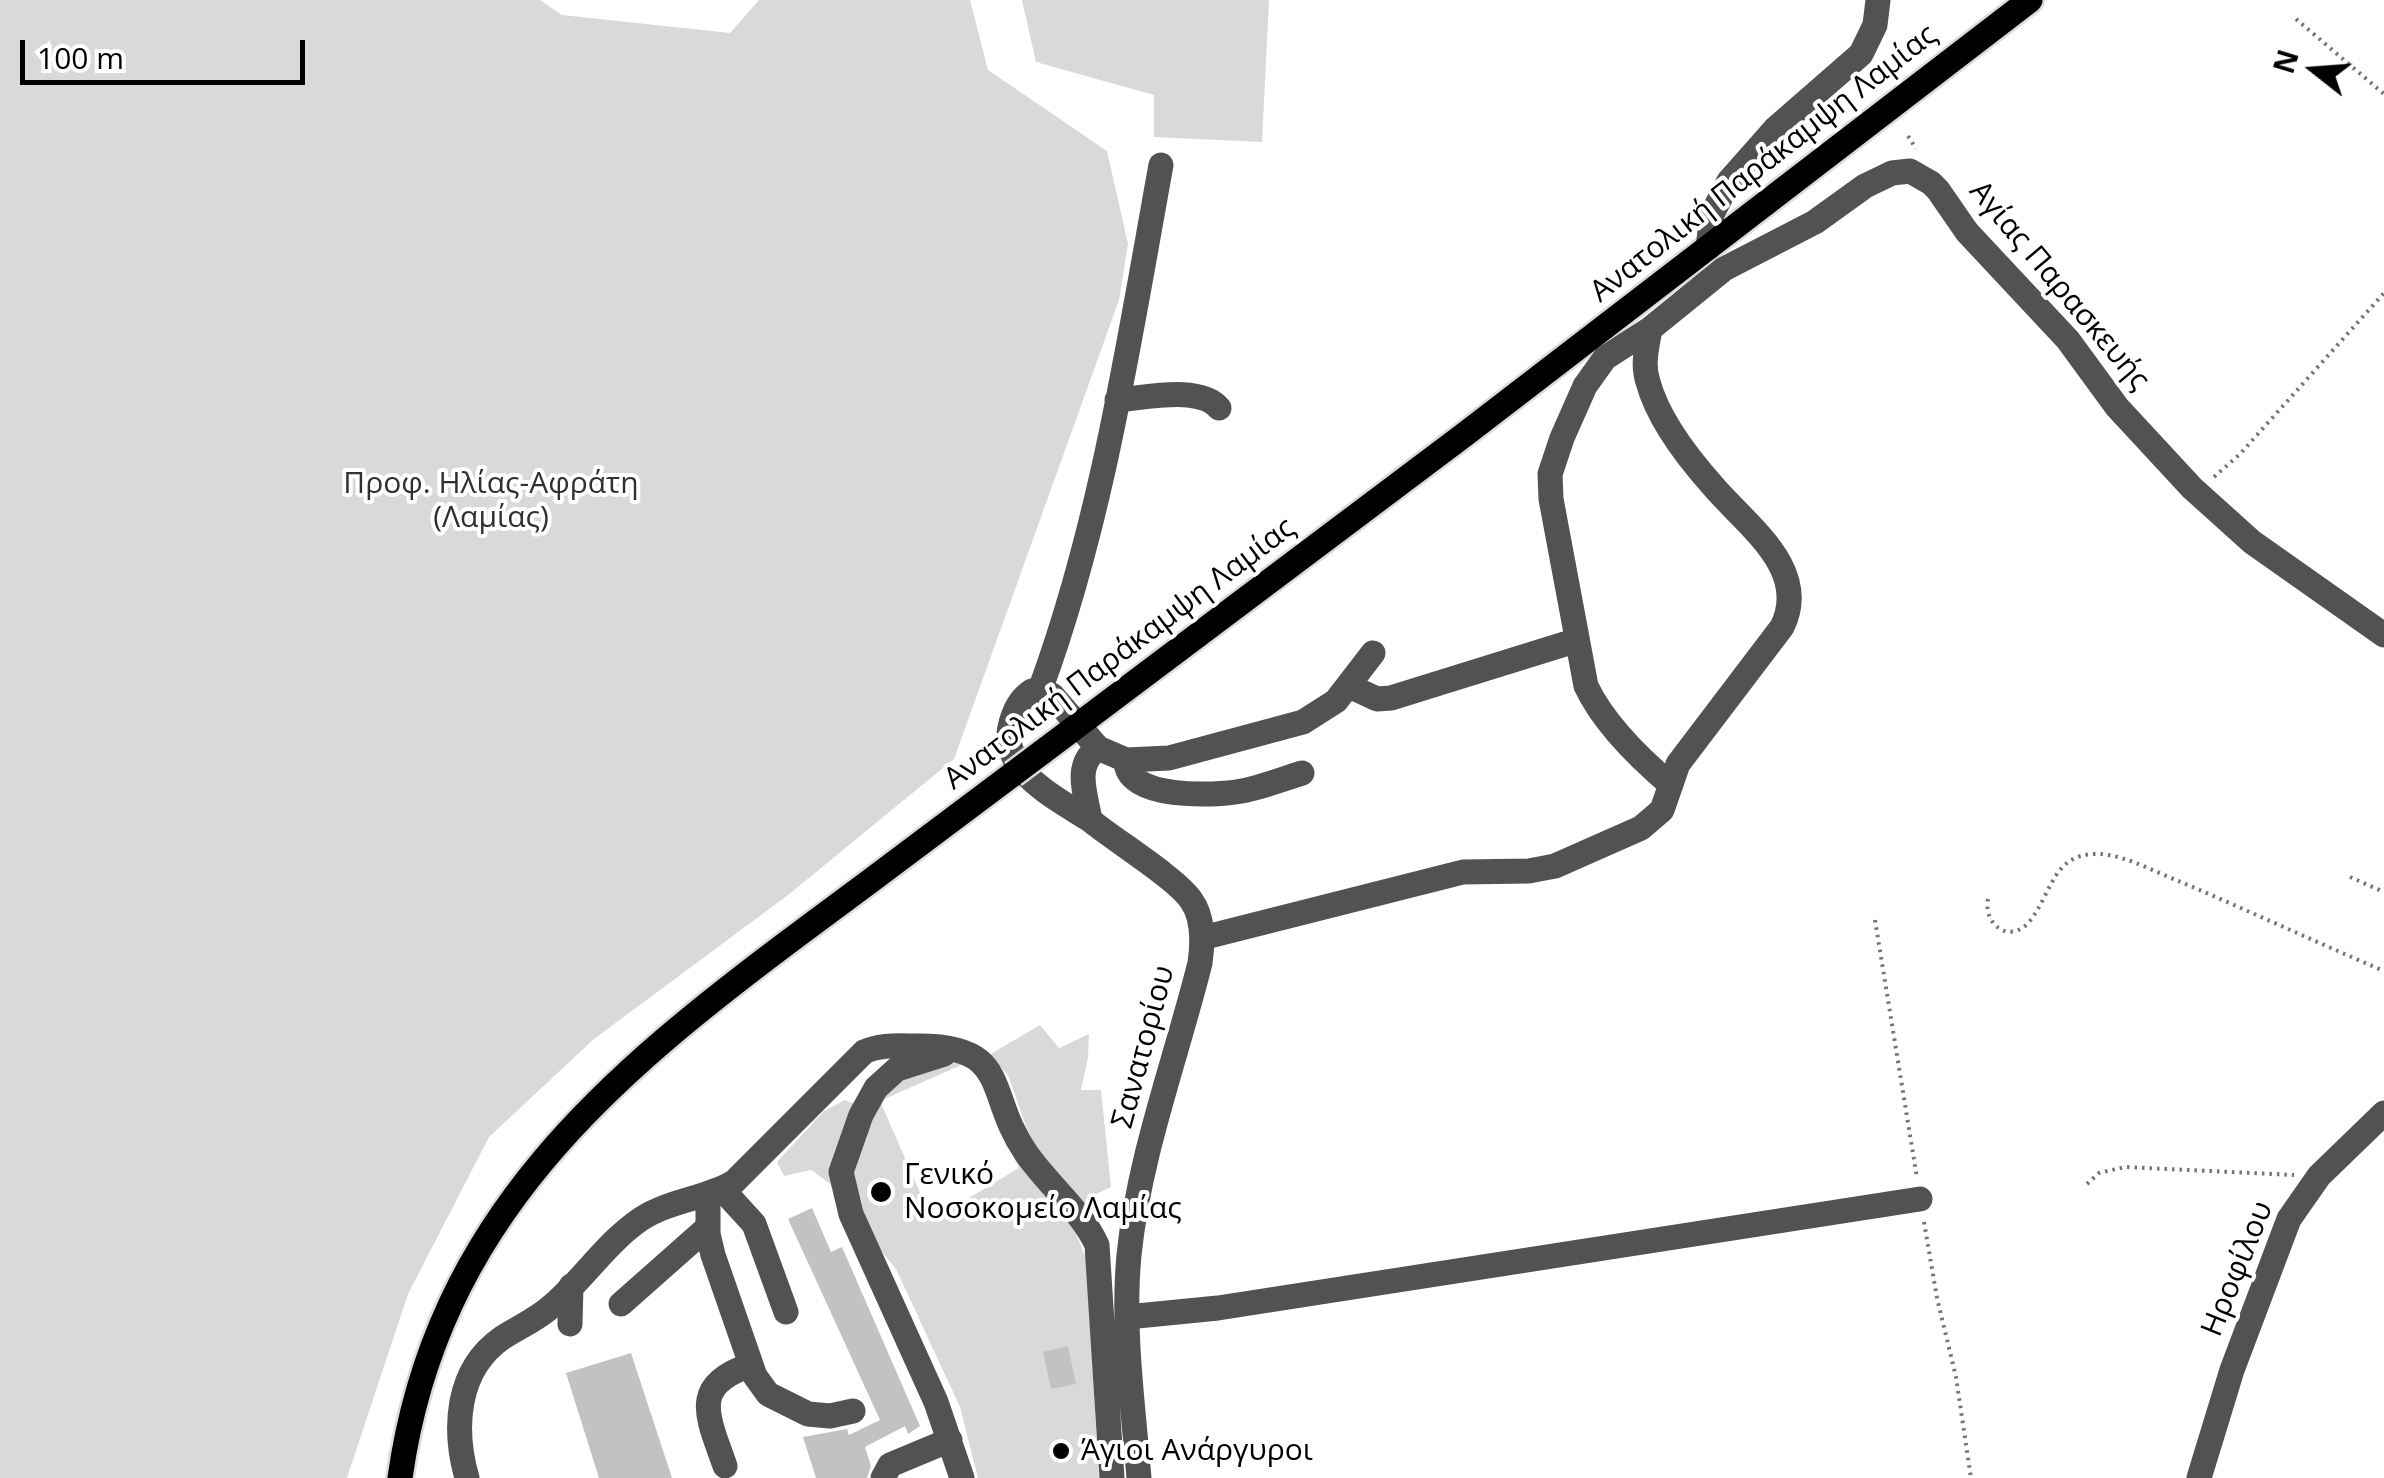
<!DOCTYPE html>
<meta charset="utf-8">
<style>
body{margin:0}
#map{position:relative;width:2384px;height:1478px;overflow:hidden;background:#fff;font-family:"Open Sans",sans-serif}
canvas{display:block}
.north{position:absolute;left:2264px;top:20px;width:100px;height:100px;-webkit-text-stroke:8px #fff;paint-order:stroke;rotate:287deg;font-size:28px;font-weight:700;line-height:40px;text-align:center;color:#000}
.north::after{content:'';display:block;margin:auto;width:35px;height:45px;background:#000;clip-path:polygon(50% 0,100% 100%,50% 72%,0 100%)}
.scale{position:absolute;left:20px;top:40px;width:285px;height:45px;box-sizing:border-box;border:5px solid #000;border-top:0;padding-left:12px;font-size:30px;line-height:35px;white-space:nowrap;color:#000;-webkit-text-stroke:8px #fff;paint-order:stroke}
</style>
<div id="map">
<canvas width="2384" height="1478"></canvas>
<div class="north">N</div>
<div class="scale">100 m</div>
</div>
<script>
const ctx = document.querySelector('canvas').getContext('2d');
ctx.lineJoin = 'round';
function fill(path, color) {
  ctx.fillStyle = color;
  ctx.fill(path, 'evenodd');
}
function strokePath(path, color, width, dash) {
  ctx.strokeStyle = color;
  ctx.lineWidth = width;
  ctx.lineCap = dash ? 'butt' : 'round';
  ctx.setLineDash(dash || []);
  ctx.stroke(path);
}
function write(font, color, halo, rows, align = 'center') {
  ctx.font = font + ' "Open Sans",sans-serif';
  ctx.lineWidth = 8;
  ctx.setLineDash([]);
  ctx.textBaseline = 'middle';
  ctx.strokeStyle = halo;
  ctx.fillStyle = color;
  for (const [text, x, y, turn = 0] of rows) {
    ctx.save();
    ctx.translate(x, y);
    ctx.rotate((+turn || 0) * Math.PI / 180);
    ctx.textAlign = isNaN(turn) ? turn : align;
    if (halo) ctx.strokeText(text, 0, 0);
    ctx.fillText(text, 0, 0);
    ctx.restore();
  }
}
fill(new Path2D(`
 M0,0h540l22,15 168,18 29,-33h211l18,70 119,81 21,93 -9,56 -165,459 -166,136 -194,144 -105,98 -81,157 -61,184h-347z
 M1022,0h247l-7,142 -108,-5v-42l-118,-33z
 M1040,1025l19,23 30,-14 -1,23 -7,33h20l10,97 -19,9 -21,26 15,36 13,220h-121l-18,-71 -64,-138 -18,-22 -25,-47 -42,-30 -27,6 -7,-14 47,-51 21,-11 23,10 16,-20 57,-33 25,6 -86,38 52,119 87,-52 -14,-30 22,-9 -19,-54 -19,-20z`), '#d9d9d9');
fill(new Path2D(`
 M812,1208l19,44 11,-5 78,179 -12,8 -3,-8 -40,21 6,19 -4,12h-51l-13,-41 44,-8 2,6 31,-15 -92,-201z
 M1068,1346l8,38 -25,5 -8,-37z
 M631,1353l41,125h-73l-33,-105z`), '#c2c2c2');
const major = new Path2D(`
 M1041,753l423,-318 566,-435
 M400,1478c36,-259 209,-403 407,-550 69,-51 138,-103 206,-154`);
strokePath(major, '#dbdbdb', 30);
strokePath(new Path2D(`
 M2296,19l88,75
 M1908,136l8,13
 M2214,477l26,-23 144,-161
 M2350,877l34,15
 M1988,899c-5,26 22,45 41,23 22,-26 23,-67 65,-68 29,-1 60,18 87,28 68,29 135,60 203,89
 M1875,920l42,258
 M2087,1184l12,-11 26,-6 169,8
 M1924,1222l13,76 19,79 15,101`), '#747474', 4, [2.5, 5]);
strokePath(new Path2D(`
 M1708,248l4,-34 17,-33 46,-52 86,-75 14,-29 3,-25
 M1117,400c28,-2 83,-15 102,8
 M1349,686l28,13 14,-1 177,-55
 M1040,690l12,5 46,53 28,12 43,-2 134,-36 33,-21 37,-48
 M1098,748c-25,17 -12,47 -8,72 24,20 86,58 101,80 13,18 12,42 9,63 -24,96 -61,193 -71,292 -7,74 4,149 10,223
 M1126,760c-1,40 89,36 116,31 20,-4 41,-12 60,-18
 M1671,785c-32,-27 -67,-61 -85,-99l-35,-187 -1,-25 12,-36 23,-52 20,-28 45,-29 74,-60 91,-47 50,-36 27,-13 18,-2 21,12 7,7 29,42 101,108 49,67 75,81 60,54 132,93
 M1090,820c-33,-21 -93,-51 -79,-97 4,-14 9,-24 21,-32l8,-1c62,-168 89,-349 121,-525
 M1202,938l261,-66 66,-1 26,-5 86,-38 21,-18 16,-46 104,-137c29,-58 -36,-102 -69,-141 -25,-28 -55,-67 -65,-104 -6,-18 -1,-35 2,-53
 M944,1054l-47,15 -21,19 -15,27 -20,57 10,42 85,188 26,76
 M722,1189l32,35 32,88
 M708,1194v40l5,21 42,121 13,18 40,20 22,2 23,-5
 M621,1304l87,-77
 M1127,1317l91,-9 702,-109
 M570,1324l1,-38
 M725,1466c-17,-49 -36,-81 26,-101
 M467,1478c-14,-49 -11,-108 35,-140 17,-11 36,-19 51,-33 31,-27 54,-63 88,-86 29,-19 64,-20 93,-37l130,-130c16,-8 36,-6 53,-6 95,-1 68,48 109,107 22,32 55,57 71,92l15,233
 M883,1478l7,-13 60,-25
 M2199,1478l33,-108 57,-151 30,-43 65,-63`), '#525252', 25);
strokePath(major, '#000', 25);
const majorBridge = new Path2D(`
 M1013,774l28,-21`);
strokePath(majorBridge, '#dbdbdb', 30, []);
strokePath(majorBridge, '#000', 25);
for (const [x, y, r, color] of [
 [881,1192,12,"#000"],
 [1061,1451,10,"#000"]
]) {
  const dot = new Path2D();
  dot.arc(x, y, r, 0, 2 * Math.PI);
  ctx.fillStyle = color;
  ctx.fill(dot);
  strokePath(dot, '#fff', 4);
}
write('30px', '#000', '#fff', [
 ["Ανατολική Παράκαμψη Λαμίας",1764,164,-38],
 ["Αγίας Παρασκευής",2059,286,50],
 ["Ανατολική Παράκαμψη Λαμίας",1120,654,-37],
 ["Σανατορίου",1144,1047,-75],
 ["Ηροφίλου",2238,1269,-68]
]);
write('30px', '#303030', '#fff', [
 ["Προφ. Ηλίας-Αφράτη",491,484],
 ["(Λαμίας)",491,518]
]);
write('30px', '#000', '#fff', [
 ["Γενικό",904,1175],
 ["Νοσοκομείο Λαμίας",904,1209],
 ["Άγιοι Ανάργυροι",1081,1451]
], 'left');
</script>
